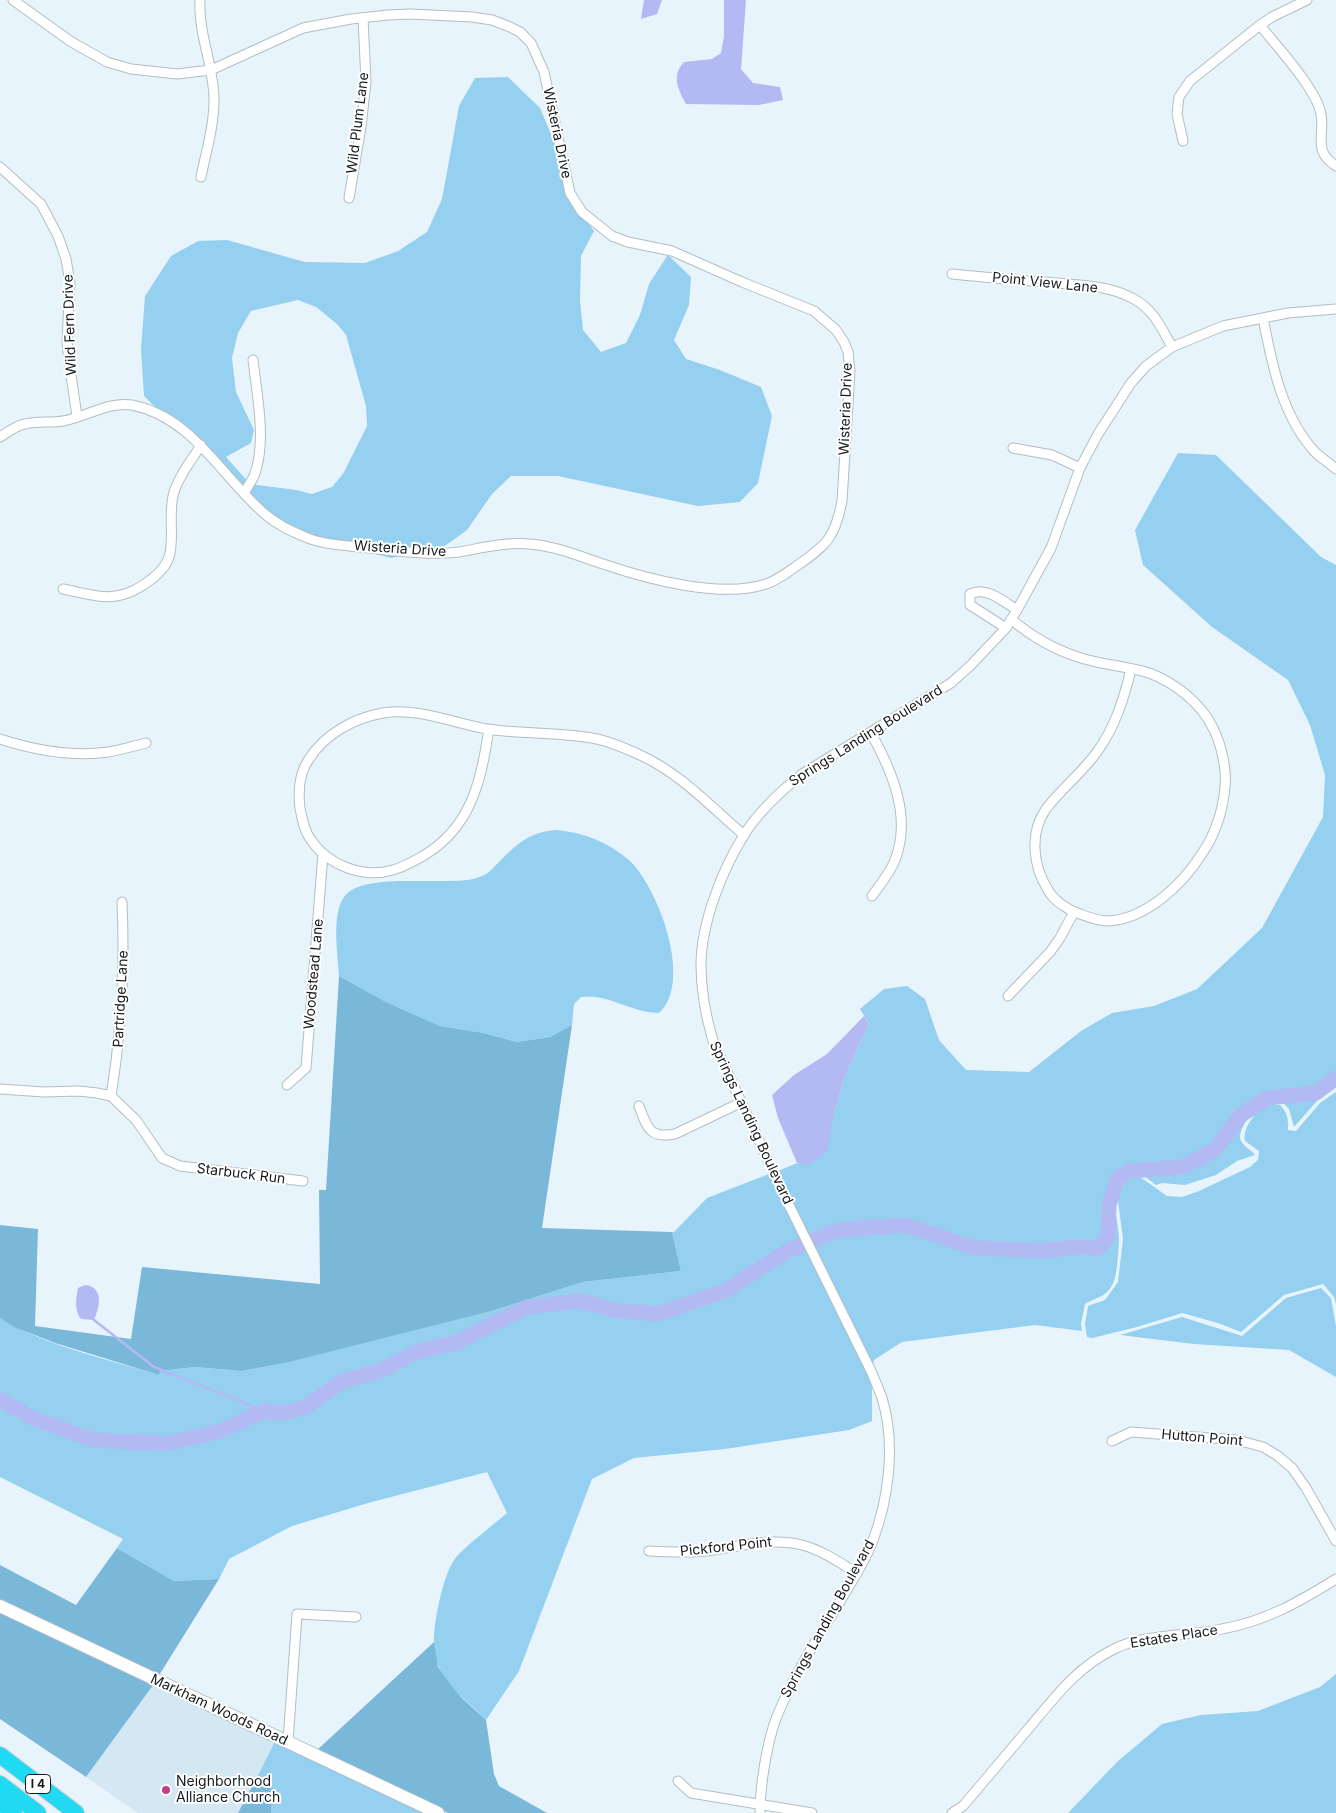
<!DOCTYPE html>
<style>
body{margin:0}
canvas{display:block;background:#e8f4fc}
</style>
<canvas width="1336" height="1813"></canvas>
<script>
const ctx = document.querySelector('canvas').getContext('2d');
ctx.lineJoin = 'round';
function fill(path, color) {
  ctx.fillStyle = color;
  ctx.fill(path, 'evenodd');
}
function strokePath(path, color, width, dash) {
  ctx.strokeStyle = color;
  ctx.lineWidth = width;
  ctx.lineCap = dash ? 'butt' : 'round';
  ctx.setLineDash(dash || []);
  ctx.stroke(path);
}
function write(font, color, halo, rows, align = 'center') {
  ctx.font = font + ' Inter,sans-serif';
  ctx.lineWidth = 4;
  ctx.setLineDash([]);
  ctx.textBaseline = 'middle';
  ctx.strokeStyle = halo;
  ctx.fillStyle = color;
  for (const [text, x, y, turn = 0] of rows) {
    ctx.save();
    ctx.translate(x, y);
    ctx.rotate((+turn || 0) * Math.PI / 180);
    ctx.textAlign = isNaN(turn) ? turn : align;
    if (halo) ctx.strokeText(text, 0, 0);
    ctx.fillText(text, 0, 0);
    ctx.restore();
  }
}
fill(new Path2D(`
 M154,1684l121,57 -37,72h-100l-52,-36z`), '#d4e8f4');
fill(new Path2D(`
 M508,77l32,31 19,45 17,52 18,26 -13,25 -1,45 3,29 18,22 25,-9 14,-28 9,-31 18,-28h2l22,21 -2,28 -15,35 12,19 34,11 41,17 11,29 -14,67 -18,19 -42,4 -140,-30h-47l-19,18 -25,36 -25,18 -51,10 -83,-21 -32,-11 -132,-130 -3,-47 4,-53 26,-40 27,-15 29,-1 78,22 60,1 33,-12 29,-19 15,-33 17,-93 16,-28zM298,300l18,7 21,17 9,11 20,71 1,20 -24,48 -11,13 -20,7 -16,-4 -46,-6 -24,-27 25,-14 3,-13 -18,-38 -4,-34 6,-25 13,-22z
 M1178,453l38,2 105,102 15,8v522l-19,14 -23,26 -5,-18 -7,-7c-5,0 -12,-2 -16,0 -11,4 -30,28 -25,39 3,6 11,9 14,14l-18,6 -21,14 -31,10 -23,-2 -6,2c-9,-7 -19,-17 -30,-8 -20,15 -7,41 -7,62 0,8 -2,35 -5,42 -6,16 -17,16 -29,23l-4,20 1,7 -47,-6 -133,17 -28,18 -1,5 -95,-194 19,-8 3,1 34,-51 10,-34 25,-55 -9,-15 24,-20 23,-3 18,13 14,41 27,30 63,2 52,-41 31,-18 42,-7 43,-17 65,-61 61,-111 2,-42 -15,-50 -22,-45 -76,-53 -69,-62 -8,-35z
 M556,830c27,2 52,12 73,30 29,27 65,122 30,153 -27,0 -52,-20 -78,-16l-7,7 -2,21 -22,12 -33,5 -33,-9 -44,-7 -54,-24 -47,-26c-1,-22 -8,-60 5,-79 14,-21 72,-15 95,-16 14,0 32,1 45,-6 5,-2 10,-8 14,-12 19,-19 31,-31 58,-33z
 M1336,1092v212l-2,-7 -11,-13 -39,11 -43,37 -23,-9 -36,-10 -45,14 -45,11 -5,-1 -2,-13 3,-18 17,-6 13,-18 5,-43 -5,-38 2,-10 4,-8 8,-6h8l27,19 15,1 17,-6 51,-24 8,-7 1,-9 -14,-10c-3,-12 11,-32 23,-36 3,-1 8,0 12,0 8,8 8,14 8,25l8,1 24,-28z
 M769,1174l99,200 4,11v36l-23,9 -124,19 -91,9 -42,21 -73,192 -33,49c-15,-16 -40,-33 -48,-55 -2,-6 -4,-15 -4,-22 -1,-19 10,-75 24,-88 15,-15 33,-28 49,-42l-20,-41 -119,31 -76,23 -63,33 -10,20 -45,2 -57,-33 6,-9 -123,-62v-159c43,27 110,42 159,57l1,-4 35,-4 46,4 45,-8 206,-52 91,-29 98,-11 -9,-39h2l33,-34z
 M1321,1288l10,10 5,28v51l-47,-27 -95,-6 -74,-9 62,-18 60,19 44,-38z
 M1336,1674v139h-268l49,-51 45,-38 39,-9 57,-4 62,-24z
 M275,1741l153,72h-157l2,-25 -15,-13z`), '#95d0f0');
fill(new Path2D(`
 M339,976l47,26 54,24 44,7 33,9 33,-5 22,-12 -30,203 130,4 9,39 -98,11 -91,29 -206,52 -45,8 -46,-4 -35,4 -1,4 -104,-32 -41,-16 -14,-9v-93l38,4 -3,97 96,13 11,-72 178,17 -1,-94h7z
 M117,1548l57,33 45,-2 -61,98 -158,-75v-37l76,40z
 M0,1611l154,73 -68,93 -86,-58z
 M434,1642l4,25 12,17 12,14 24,22 8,54 5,12 48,27h-99l-132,-62z
 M258,1775l15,13 -2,25h-33z`), '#7ab8da');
fill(new Path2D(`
 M644,0h18l-5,14 -16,5z
 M724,0h22l-5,69 12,14 27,4 3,13 -24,5 -73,-1c-8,-15 -15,-28 -2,-42l28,-3 9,-6 3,-17z
 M864,1016l5,8 -25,55 -10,34 -7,38c-9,7 -18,17 -30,12l-19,-45 -6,-23 22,-20 33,-21z
 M85,1285c19,2 15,22 9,35l-13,-1c-7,-8 -5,-21 -3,-31z`), '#b3b9f2');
strokePath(new Path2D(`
 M94,1320l60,47 110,44`), '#b3b9f2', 2.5);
strokePath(new Path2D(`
 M0,1400l35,19 59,21 72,4 54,-13 44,-20 19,2 21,-5 39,-27 37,-10 39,-20 36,-8 72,-36 55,-6 31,9 45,4 67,-23 64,-41 49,-20 68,-5 69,23 67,3 36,-4 20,1 10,-11 1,-32 8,-26 12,-8 53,-4 33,-17 25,-34 27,-18 49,-5 20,-15`), '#b3b9f2', 15);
const minor = new Path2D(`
 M200,0c-2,34 14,66 14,100 0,26 -8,52 -13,77
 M1260,25c17,22 56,63 61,89 4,20 -9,37 15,52
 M1183,141l-6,-27 2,-17 11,-16 70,-56 12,-8 35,-17
 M0,167l41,37 17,32 8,23 4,24 -3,58 2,21 8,54
 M349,198l12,-71 5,-45 -3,-64
 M952,274c31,3 62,6 92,8 30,3 63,2 90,17 20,11 28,30 38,48
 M1263,318c9,47 19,98 52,134 6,6 14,11 21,17
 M0,437c8,-5 17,-12 25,-13 13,-3 26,-1 38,-3 23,-4 46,-20 69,-16 61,12 90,73 134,110 11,9 24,16 37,21 17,8 37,9 56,11 31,3 69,9 100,5 23,-4 46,-10 71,-8 25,2 49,12 73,20 44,15 118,35 163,20 12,-4 22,-12 32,-19 30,-21 37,-28 44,-64l8,-130 -2,-19 -4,-10 -8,-12 -22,-19 -72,-29 -70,-31 -44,-9 -16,-6 -30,-24 -12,-19 -26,-121 -13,-29 -11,-11 -10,-5 -18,-7 -20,-3 -62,-3 -22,1 -37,4 -48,9 -92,42 -34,4 -46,-5 -24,-7 -37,-21 -57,-41
 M1013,448l39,7 28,13
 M244,493c3,-5 7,-11 10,-17 13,-33 3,-81 -1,-116
 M63,589c39,8 56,16 90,-11 8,-7 15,-14 17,-25 4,-20 -2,-42 4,-61 5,-17 18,-32 27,-47
 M1011,619c21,18 44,31 70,39 22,7 46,8 68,15 25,9 52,30 64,55 8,15 14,42 12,59 -2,23 -10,48 -24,68 -19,30 -56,65 -94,66 -9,0 -19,-4 -27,-7 -12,-4 -26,-13 -32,-24 -15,-24 -19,-57 -2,-81 15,-20 36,-36 51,-57 18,-25 27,-53 34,-83
 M1006,628l-36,-23v-11c16,-8 33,7 47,16
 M489,729c-8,51 -17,98 -66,127 -9,5 -19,11 -30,14 -30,9 -65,-5 -82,-30 -7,-9 -9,-22 -11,-32 -2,-17 -1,-35 9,-49 16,-25 45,-41 74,-46 34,-6 70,10 104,16 34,5 70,3 105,9 17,3 33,10 48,17 40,18 71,52 104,80
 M871,733c21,38 41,84 24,127 -5,13 -15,25 -23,36
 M0,739c34,11 72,18 108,13 12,-2 25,-6 38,-9
 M1008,996l42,-44 10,-14 14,-26
 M287,1085l19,-17 17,-214
 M0,1089l44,3 35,-1 18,2 14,3 25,24 26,38 18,8 123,15
 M111,1096c11,-67 14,-126 11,-194
 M639,1106c8,21 10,33 36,28l65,-31
 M1112,1441l19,-9 106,8 26,7 15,9 14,12 14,20 30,53
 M649,1551c19,1 38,2 57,0 32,-4 64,-14 96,-6 20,5 38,18 55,28
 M288,1742l9,-128 59,3
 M678,1781l13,12 121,20
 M760,1813c0,-27 7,-72 17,-97 17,-41 41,-79 64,-116 11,-19 23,-37 31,-57 17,-44 24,-100 10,-145 -3,-9 -7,-17 -10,-25l-87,-176 -72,-156c-7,-24 -12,-50 -12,-76 0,-41 21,-95 43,-130 14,-23 37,-44 58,-61l149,-91 20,-18 35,-37 11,-18 34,-62 29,-80 18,-34 33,-51 15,-17 26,-19 51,-21 65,-13 48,-4
 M952,1813l11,-7c22,-26 44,-52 66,-78 27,-32 47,-60 85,-79 29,-15 76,-13 108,-20 44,-8 77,-27 114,-50`);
const secondary = new Path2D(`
 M0,1606l438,207`);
const motorway = new Path2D(`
 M0,1755l76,58
 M0,1784l38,29
 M0,1802l14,11`);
strokePath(minor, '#b2bec5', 11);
strokePath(secondary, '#b2bec5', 14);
strokePath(motorway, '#d1d1d2', 18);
strokePath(minor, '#fff', 9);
strokePath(secondary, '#fff', 12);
strokePath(motorway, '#1fdaf2', 16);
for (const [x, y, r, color] of [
 [166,1790,5,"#c13f86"]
]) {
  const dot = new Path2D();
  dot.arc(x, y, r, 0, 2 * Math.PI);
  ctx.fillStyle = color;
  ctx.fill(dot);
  strokePath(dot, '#fff', 2);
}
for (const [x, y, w] of [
 [38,1784,25]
]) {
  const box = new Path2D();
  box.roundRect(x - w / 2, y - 9.5, w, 19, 4);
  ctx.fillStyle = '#fff';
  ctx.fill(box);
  strokePath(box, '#171b1e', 1);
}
write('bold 12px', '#171b1e', null, [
 ["I 4",38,1784]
]);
write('14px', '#171b1e', '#fff', [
 ["Wild Plum Lane",358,123,-83],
 ["Wisteria Drive",557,133,78],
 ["Point View Lane",1045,283,6],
 ["Wild Fern Drive",70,325,-92],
 ["Wisteria Drive",846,409,-88],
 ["Wisteria Drive",400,549,4],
 ["Springs Landing Boulevard",866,736,-32],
 ["Woodstead Lane",314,974,-85],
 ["Partridge Lane",121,999,-87],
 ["Springs Landing Boulevard",751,1123,65],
 ["Starbuck Run",241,1174,7],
 ["Hutton Point",1202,1438,5],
 ["Pickford Point",726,1547,-6],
 ["Springs Landing Boulevard",828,1619,-61],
 ["Estates Place",1174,1637,-9],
 ["Markham Woods Road",219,1710,25]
]);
write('14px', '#171b1e', '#fff', [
 ["Neighborhood",176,1782],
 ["Alliance Church",176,1798]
], 'left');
</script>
